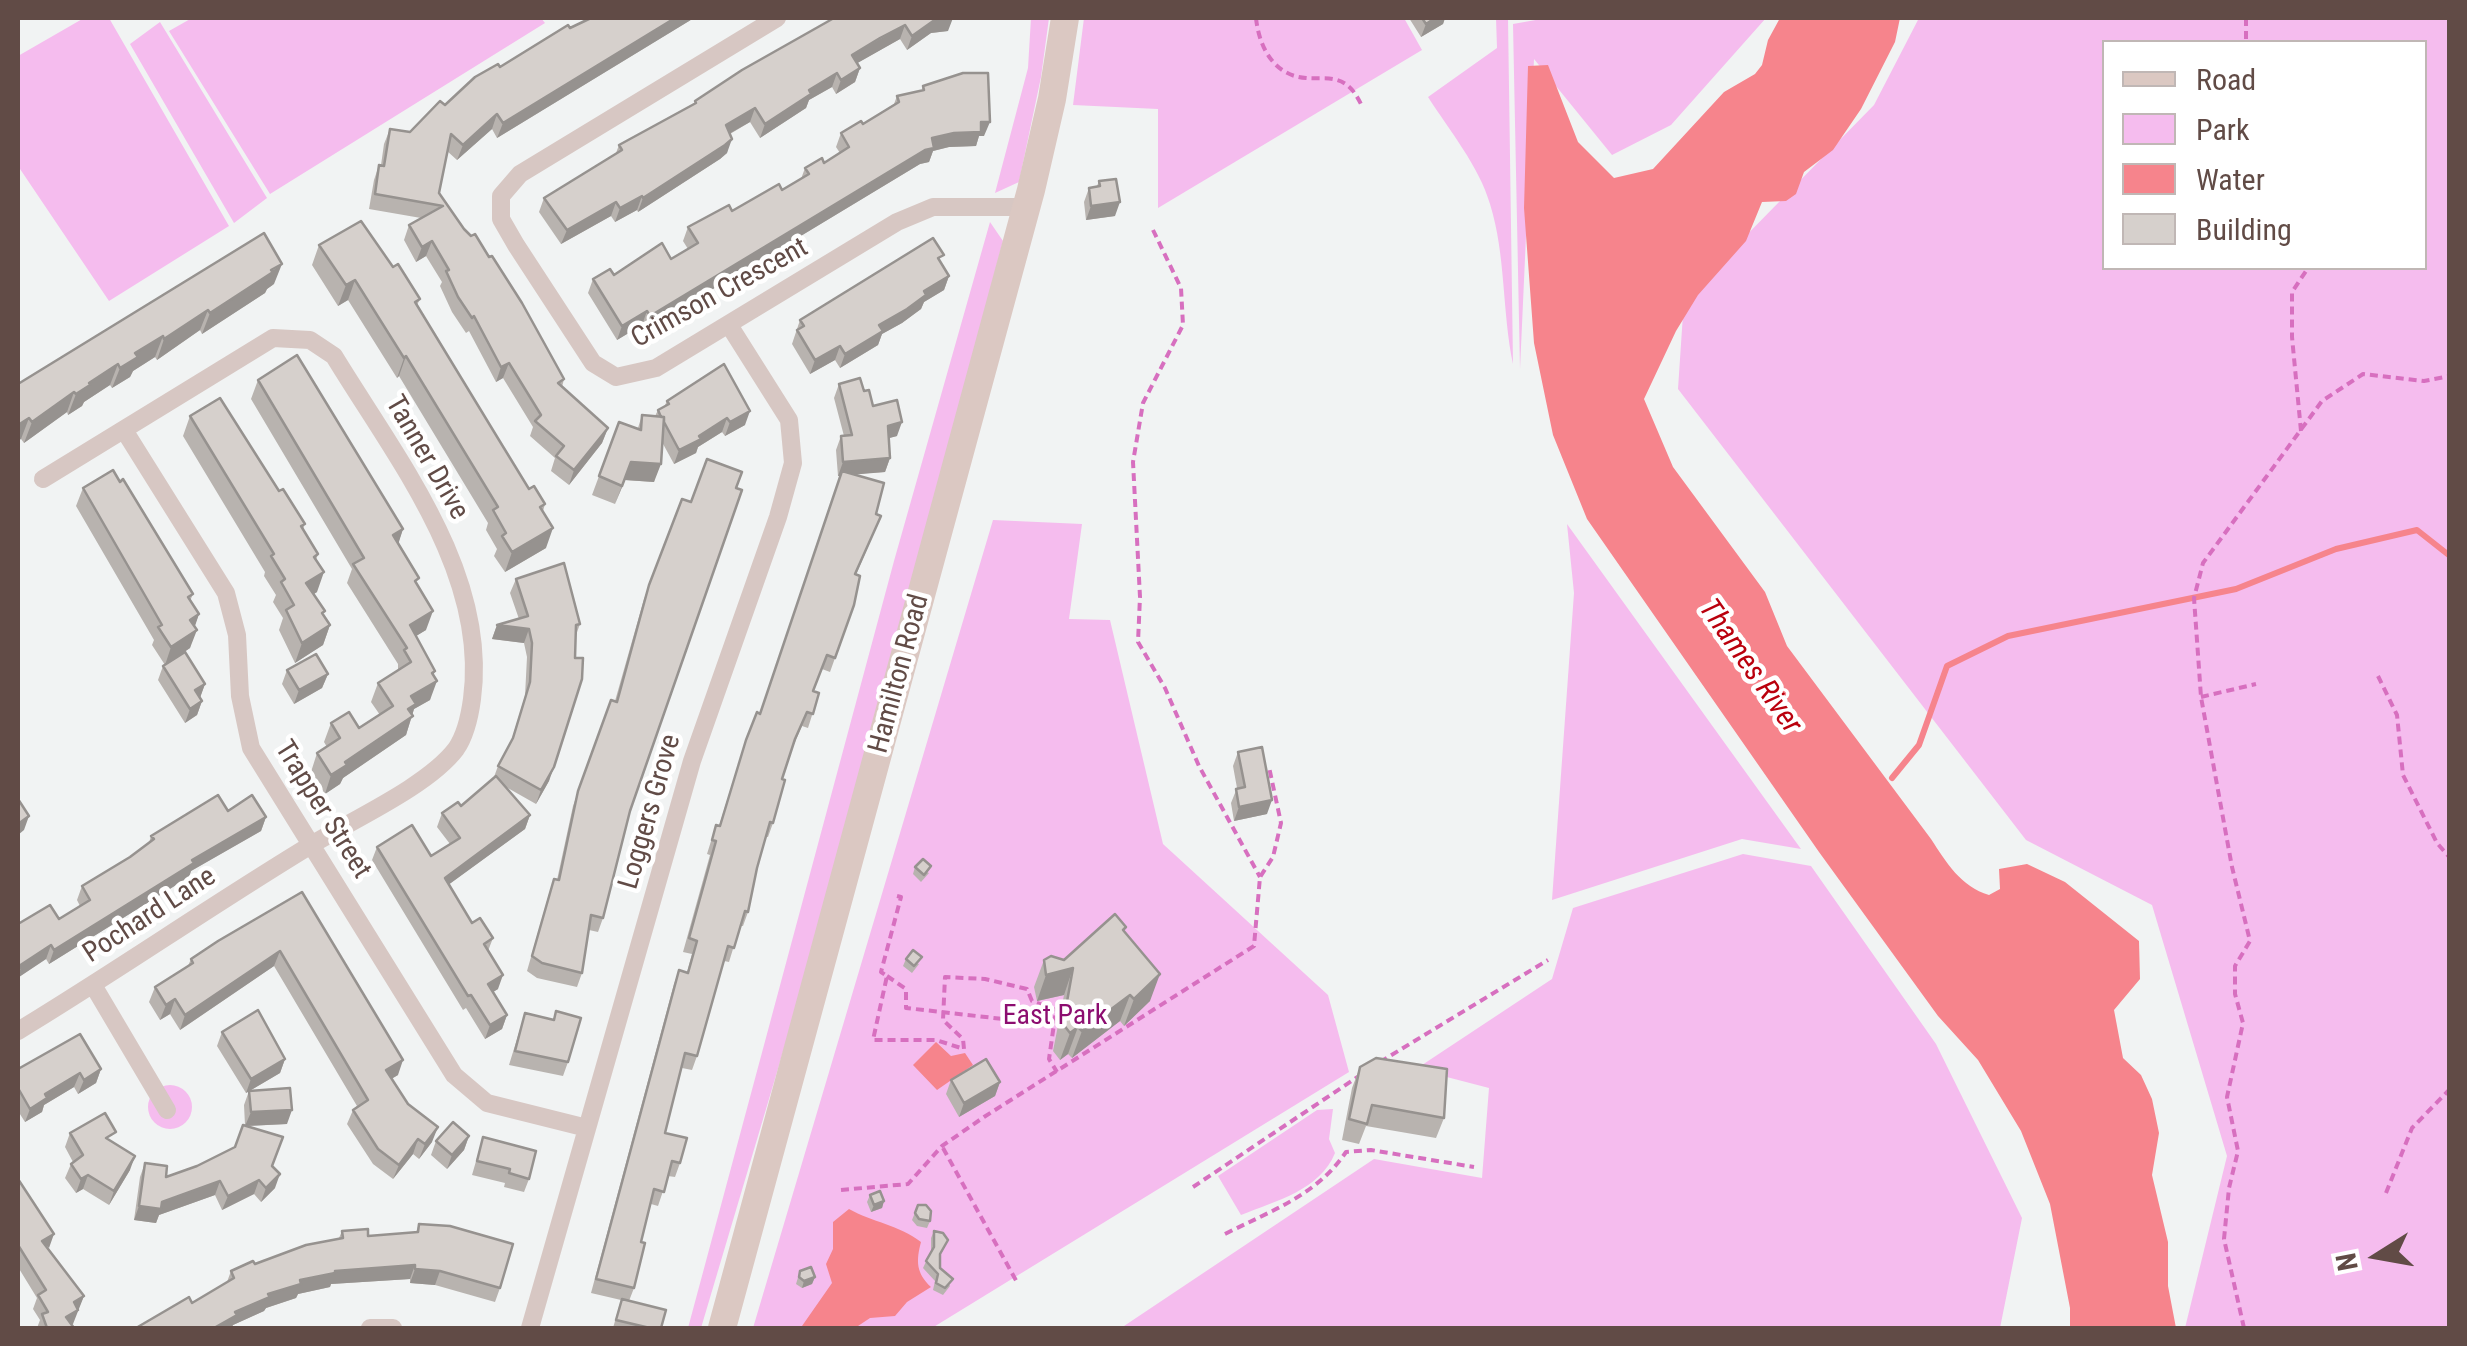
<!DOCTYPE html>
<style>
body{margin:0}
#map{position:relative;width:2467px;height:1346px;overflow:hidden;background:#f1f3f3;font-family:"Roboto Condensed",sans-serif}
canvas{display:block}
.frame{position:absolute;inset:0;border:20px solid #614b46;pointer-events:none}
.legend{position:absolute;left:2102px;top:40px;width:325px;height:230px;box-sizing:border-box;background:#fff;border:2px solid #c0b7b5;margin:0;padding:12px 18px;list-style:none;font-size:30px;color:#614b46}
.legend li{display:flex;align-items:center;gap:20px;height:50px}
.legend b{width:50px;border:2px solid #c0b7b5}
.north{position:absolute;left:2327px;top:1206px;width:100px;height:100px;-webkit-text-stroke:8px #fff;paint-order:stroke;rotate:259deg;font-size:28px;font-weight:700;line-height:40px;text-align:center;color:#614b46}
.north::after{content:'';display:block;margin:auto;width:35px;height:45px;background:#614b46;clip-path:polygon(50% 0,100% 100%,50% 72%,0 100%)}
</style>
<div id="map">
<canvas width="2467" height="1346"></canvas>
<div class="frame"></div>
<ul class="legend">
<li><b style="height:12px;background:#dbc8c2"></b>Road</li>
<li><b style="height:28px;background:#f5bcee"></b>Park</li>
<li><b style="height:28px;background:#f6848c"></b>Water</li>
<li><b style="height:28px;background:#d6d0cc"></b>Building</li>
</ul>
<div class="north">N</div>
</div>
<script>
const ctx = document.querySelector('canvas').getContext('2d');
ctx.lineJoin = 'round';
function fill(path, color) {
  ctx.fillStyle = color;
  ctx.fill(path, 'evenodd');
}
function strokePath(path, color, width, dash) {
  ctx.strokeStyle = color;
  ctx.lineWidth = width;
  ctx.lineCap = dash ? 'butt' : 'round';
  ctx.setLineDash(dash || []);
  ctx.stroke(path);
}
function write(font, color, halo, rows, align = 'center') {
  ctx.font = font + ' "Roboto Condensed",sans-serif';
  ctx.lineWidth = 9;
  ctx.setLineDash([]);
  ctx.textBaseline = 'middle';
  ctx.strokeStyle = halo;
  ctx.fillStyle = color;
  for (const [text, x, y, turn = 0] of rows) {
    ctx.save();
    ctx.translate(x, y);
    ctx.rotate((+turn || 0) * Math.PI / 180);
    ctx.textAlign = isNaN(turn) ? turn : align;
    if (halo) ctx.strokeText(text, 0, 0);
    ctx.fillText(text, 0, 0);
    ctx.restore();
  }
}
fill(new Path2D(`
 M84,18h25l120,208 -120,75 -91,-135v-110z
 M192,18h349l4,5 -275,171 -101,-163z
 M1031,18h18l-8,59 -22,105 -24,11 33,-125z
 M1084,18h320l18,32 -264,158v-99l-85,-4z
 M1496,18h12l5,346c-11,-52 -7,-109 -23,-160 -11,-38 -41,-74 -62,-107l69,-49z
 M1547,18h219l-95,107 -59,30 -78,-96 -14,310 -7,-345z
 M1919,18h530v1310h-264l42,-172 -75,-251 -126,-65 -348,-451 6,-90 190,-194zM2104,42h320v226h-320z
 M160,22l107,176 -33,25 -104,-179z
 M990,222l13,19 -158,602 -144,485h-13l206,-767z
 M993,520l89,4 -13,95 41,1 53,224 165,151 21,77 -417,256h-179z
 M1567,524l234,325 -59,-10 -190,61 22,-307z
 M1743,854l68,12 125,178 86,174 -22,110h-879l253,-169 108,19 7,-90 -73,-19 136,-90 21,-71z
 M148 1107a22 22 0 1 1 44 0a22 22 0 1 1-44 0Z
 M1333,1109l-4,30 6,14c-15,37 -59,48 -94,62l-23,-39 99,-66z`), '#f5bcee');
fill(new Path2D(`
 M1780,18h120l-5,24 -34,67 -28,41 -29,22 -8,22 -10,7 -24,1 -16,39 -48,54 -22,36 -32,68 29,68 92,125 22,54 144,193c15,23 30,48 58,56l11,-6 -1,-20 28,-5 38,18 74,59 1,38 -26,31 9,48 18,17 11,24 7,34 -7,42 16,67v44l8,42h-106v-20l-20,-104 -29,-73 -43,-71 -40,-44 -119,-164 -232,-333 -34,-84 -19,-92 -10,-135 4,-142 20,-1 30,77 36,36 39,-9 71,-77 31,-18 7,-9 6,-25z
 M936,1042l15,14 14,-3 8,12 -36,25 -24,-25z
 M849,1209c23,13 50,16 72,33 -5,19 -5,31 10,45l-24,15 -12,14 -25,2 -15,10h-49l-4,-2 30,-43 -6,-19 7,-15v-27z`), '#f6848c');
strokePath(new Path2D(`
 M1892,778l27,-33 28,-79 61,-30 228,-47 100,-40 81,-19 33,26`), '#f6848c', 6);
strokePath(new Path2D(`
 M1256,18c3,29 18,58 50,60 10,1 22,-1 31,2 14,4 20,16 26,28
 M2246,18v24
 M1153,230l28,58 2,37 -40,78 -10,59 7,135 -2,45 27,46 34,78 61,111
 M2301,431l-9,-94v-45l16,-24
 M2378,676l19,39 6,60 34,68 13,15
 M2201,697l55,-13
 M897,896l4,1 -20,75 6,4 -14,64h63l28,9 -1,-10 -20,-19 2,-43 40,2 42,10 5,12 24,9 -7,49 8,13
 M887,976l19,13v19l106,12
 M1380,1062l168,-102
 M943,1148l75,136
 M1193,1187l166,-111
 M841,1190l67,-6 34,-38 42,-29 270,-171 6,-69 13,-20 8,-34 -12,-56
 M2386,1193l26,-65 38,-39
 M1225,1234c47,-24 91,-38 121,-82l25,-2 103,17
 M2244,1328l-20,-89 5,-51 9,-37 -11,-54 16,-74 -8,-29v-28l15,-25 -18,-74 -31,-170 -7,-99 9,-35 119,-162 41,-27 61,7 26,-5`), '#d76fbf', 4, [8, 5]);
strokePath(new Path2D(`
 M777,18l-257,156 -19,22v23l15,26 77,118 23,14 40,-9 241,-146 36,-15h94
 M124,430l102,163 11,42 3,61 11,52 203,327 33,28 100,25
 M93,985l74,125
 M18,1031c99,-60 194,-126 293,-186 41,-25 117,-59 145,-96 9,-13 14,-35 16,-50 17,-126 -76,-241 -138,-343l-24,-16 -37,-2 -230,141
 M370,1328h23
 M530,1328l162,-567 86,-244 15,-54 -4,-43 -60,-95`), '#d7c7c3', 18);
strokePath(new Path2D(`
 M722,1328l309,-1138 21,-91 13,-81`), '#dbc8c2', 28);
fill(new Path2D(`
 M591,18h103l-197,120 -5,-9 -35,31 -10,-9 -8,42 125,186 -2,8 46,41 -6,15 -33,42 -18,-14 4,-13 -25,-22 3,-9 -30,-49 -7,4 -27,-51 -3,2 -14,-21 -12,-26 2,-4 -16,-26 -10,6 -12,-22 5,-15 12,-7 -52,-9 5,-29 5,-15h2l3,-21 6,-15 20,3 90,-65z
 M834,18l114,13 -17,2 -24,17 -7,-11 -43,24 3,5 -5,14 -19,12 -4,-7 -23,13 -3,8 -46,30 -10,-16 -20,12 -3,19 -7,6 -82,53 -1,-2 -22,12 -4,-6 -50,28 -22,-32 5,-14 72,-45 3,-8 74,-40 2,-4z
 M1409,18h36l-2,6 -22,13z
 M923,86l61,50h-5l-3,10 -27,1 -16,4 -4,11 -9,2 -275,166 -3,-5 -25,15 -29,-47 5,-14 78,-20 17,-10 -5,-8 5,-14 44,-16 50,-21 19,-11 4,-11 19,-5 16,-10 -4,-6 5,-14 22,-9 31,-20 3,-8 24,-5z
 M1099,181l16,35 -29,4 -2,-18 5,-14 8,-2z
 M319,245l74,22 27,32 -3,6 112,184 16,15 -2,7 3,37 -41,24 -11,-16 3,-7 -11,-19 2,-7 -89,-147 -2,2 -49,-78 -10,6 -26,-41z
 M941,263l8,13 -5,14 -20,12 -3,7 -19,14 -20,11 -4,11 -38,23 -5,-8 -25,14 -18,-30 8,-24z
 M274,284l-7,5 -2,4 -63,41 -2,-4 -43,30 -2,-3 -22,14 -3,6 -18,11 -2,-3 -26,17 -2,4 -14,9 -1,-3 -43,31 -3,-4 -3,-55z
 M724,364l21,61 -20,11 -3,-4 -24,15 -2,6 -22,11 -12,-22 -8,40 -29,-2 -10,24 -23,-9 27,-73 19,6 4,-13 13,1 3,-6 6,-3 3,-6z
 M258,380l145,149 -5,14 19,41 9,46 -10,6 18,39 -4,25 -16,9 -8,26 -63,43 -3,6 -15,10 -14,-22 6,-19 10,-6 -3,-5 7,-19 28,5 21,-13 -9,-13 7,-19 20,-13v-6l-51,-81 5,-14 -101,-170z
 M839,384l25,7 9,15 24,30 -8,2 1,20 -5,14 -31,2 22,40 5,2 -25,59 -2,30 -24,67 -8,-3 -9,22 6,2 -11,35 -6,-2 -10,23 -10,30 -9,44 -5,14h-2l-9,31 -9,44 -5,14h-3l-11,36 -5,-1 -27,95 -5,14 -10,-2 -17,65 15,30 -5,14 -7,-1 -10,30 -7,-2 -10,38 -7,46 -5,13 32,27h-48l8,-28 -30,-7 83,-309 5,-14 8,2 5,-18 -9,-2 27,-97 -3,-1 9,-29 3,1 27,-86 14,-27 80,-237h-2l-2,-26 5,-14h3l-10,-38z
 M190,416l89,75 26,33 -2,5 15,25 -2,6 1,32 -3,2 11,17 -2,4 7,10 -7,20 -28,18 -16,-33 4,-12 -10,-16 3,-7 -12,-19 1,-4 -82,-136z
 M83,488l110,106 -3,7 9,13 -5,13 -4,21 -25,17 -13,-20 2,-5 -78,-134z
 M682,499l-52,312 -27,107 -5,14 -9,-2 -7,43 -5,14 -40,-9 -10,-7 22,-77 5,-15 3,1 16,-74 38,-106 4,1 29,-102z
 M516,579l64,45 -4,11 -27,146 -13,23 -30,-17 24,28 -5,14 -76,55 23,39 21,15 -5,13 10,38 -5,3 14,23 -5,14 -17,10 -19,-31 -3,2 -91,-150 5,-13 54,9 19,-12 -13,-17 5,-14 19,-7 33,-29 4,-11 13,-24 14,-46 2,-39 -3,-14 -32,-4 5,-14 22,-6 -9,-26z
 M163,666l42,18 -5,13 2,4 -5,14 -12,8 -27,-43z
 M287,670l41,4 -6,14 -28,16 -12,-20z
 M1238,752l29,62 -33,7 -3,-18 6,-15 -4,-22z
 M228,811l38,6 -5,14 -70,40 -2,6 -140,87 -3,-5 -27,18 -1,5v-58l41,-5 21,-13 -3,-6 5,-14 48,-29 19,-14 2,-7z
 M915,867l14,6 -8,9 -8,-8z
 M302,892l96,183 -7,4 41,63 -13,17 -6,-5 -20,25 -20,-15 -26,-40 6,-14 4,-4 -83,-140 -94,64 -10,-16 -10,6 -11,-18 6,-15 33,-21 3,-7z
 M1126,927l-2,4 26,70 -26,25 -4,-5 -48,37 -4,-4 -8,6 -7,-9 11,-56 -27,6 -3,-14 10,-27h20z
 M906,959l13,5 -7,9 -9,-7z
 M525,1013l43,49 -5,14 -54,-11z
 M222,1032l63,27 -5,14 -34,20 -29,-47z
 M1360,1067l84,51 -8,20 -70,-12 -7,18 -17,-4 10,-52z
 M18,1069h83l-5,14 -18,11 -4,-7 -30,18 -2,7 -17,10 -7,-11z
 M951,1080l49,2 -5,14 -36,21 -13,-23z
 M249,1091l38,33 -39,2 24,40 3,22 -14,14 -7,-8 -32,16 -7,-15 -56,20 -3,8 -22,-3 6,-43 5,-14 21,14 31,-11 38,-19 10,-22 -1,-20z
 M70,1133l43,9 17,28 -21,35 -26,-16 -7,4 -11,-15 6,-14 2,-2 -8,-15z
 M469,1136l-5,14 -17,19 -16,-14 5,-14z
 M483,1137l46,42 -5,13 -20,-5 1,-4 -33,-8z
 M18,1179l30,69 36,48 -13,29 3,3h-37l3,-8 -7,-11 4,-11 -19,-31z
 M870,1195l14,6 -2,7 -11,4 -4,-10z
 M918,1205l12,16 -3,7 -10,-2 -5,-6z
 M419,1224l81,64 -5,14 -60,-17 -25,-2v-4l-79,5 -1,3 -32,7 -2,4 -30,10 -2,3 -31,14 -97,3 56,-25 35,-21 4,-11 108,-33 3,-7 26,5 48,-4z
 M934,1231l14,9 -8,16v12l10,18 -7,9 -10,-5 2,-9 -12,-13 8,-17v-13z
 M800,1271l15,6 -3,7 -10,4 -6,-4z`), '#b8b3af');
fill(new Path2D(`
 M675,18h19l-197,120 6,-15z
 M953,18l-5,13 -17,2 -24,17 5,-14 24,-17z
 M1435,18h10l-2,6 -22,13 5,-13z
 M905,25l-5,14 -53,30 5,-14z
 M860,68l-5,14 -19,12 5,-14z
 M837,73l-5,14 -23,13 -3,8 -46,30 5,-14 44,-34z
 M755,108l-5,14 -30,17 6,-14z
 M497,114l-5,15 -35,31 6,-15z
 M981,122h9l-6,14h-5l-3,10 -27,1 -16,4 -4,11 -9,2 -275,166 5,-14 282,-178z
 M732,139l-5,14 -7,6 -82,53 5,-14z
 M642,196l-5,14 -22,12 5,-14z
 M616,202l-5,14 -50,28 6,-14z
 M1120,202l-5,14 -29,4 5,-14z
 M432,241l-6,15 -10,6 6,-15z
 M282,264l-8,20 -7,5 -2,4 -63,41 8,-21z
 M949,276l-5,14 -20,12 -3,7 -19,14 -20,11 -4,11 -38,23 5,-14 34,-29 45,-34z
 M355,280l-7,20 -10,6 8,-21z
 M208,310l-8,20 -43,30 7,-21z
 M647,311l-5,14 -25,15 5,-14z
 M163,336l-8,21 -22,14 -3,6 -18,11 8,-20 15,-15z
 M840,346l-5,14 -25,14 5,-14z
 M406,356l-7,20 -2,2 7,-20z
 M509,363l-6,15 -7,4 5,-15z
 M118,364l-8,21 -26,17 -2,4 -14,9 8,-21 13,-11z
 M74,392l-7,20 -43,31 8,-21z
 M750,411l-5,14 -20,11 5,-14z
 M29,418l-8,21 -3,2v-16z
 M727,418l-5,14 -24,15 -2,6 -22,11 5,-14 20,-14z
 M902,422l-5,14 -15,4 6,-14z
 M608,428l-6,15 -33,42 5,-15z
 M890,458l-5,14 -47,4 5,-14z
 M631,462l30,2 -7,18 -29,-2 -10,24z
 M553,528l-7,20 -41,24 7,-20z
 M403,529l-6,19 -4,-13z
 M324,572l-7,20 -18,11 7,-20z
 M433,611l-7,19 -23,14 7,-19z
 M199,614l-6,18 -3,-12z
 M330,625l-7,20 -28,18 7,-20z
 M497,625l32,4 -5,14 -32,-4z
 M197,630l-7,18 -25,17 6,-18z
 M435,671l-5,14 7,-4 -7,19 -16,9 -8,26 -63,43 -3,6 -15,10 6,-19z
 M328,674l-6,14 -28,16 5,-14z
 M205,684l-5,14 -5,-8z
 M202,701l-5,14 -12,8 5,-14z
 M554,767l-5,14 -13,23 5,-14z
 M1272,800l-5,14 -33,7 5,-14z
 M530,815l-5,14 -85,62 5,-13z
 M29,816l-5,14 -6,5v-11z
 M266,817l-5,14 -70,40 -2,6 -140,87 5,-14 138,-90z
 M51,945l-5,14 -27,18 -1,5 1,-16z
 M280,951l-6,15 -94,64 5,-15z
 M1073,968l-9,27 -27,6 9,-26z
 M1160,974l-10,27 -26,25 10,-27z
 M503,975l-5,14 -15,9 5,-14z
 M1130,995l-10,26 -48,37 10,-27z
 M175,999l-5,15 -10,6 6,-15z
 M507,1015l-5,14 -17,10 5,-14z
 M1078,1027l-10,27 -8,6 10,-27z
 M285,1059l-5,14 -34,20 5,-14z
 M403,1060l-5,15 -17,10 5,-15z
 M101,1069l-5,14 -18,11 6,-14z
 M80,1073l-6,14 -30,18 -2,7 -17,10 5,-13 15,-15z
 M1000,1082l-5,14 -36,21 5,-14z
 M292,1110l-5,14 -42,2 6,-14z
 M438,1127l-6,15 -13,17 6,-15z
 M469,1136l-5,14 -17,19 5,-14z
 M418,1139l-5,15 -20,25 6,-14z
 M135,1156l-5,14 -21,35 5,-14z
 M280,1174l-5,14 -14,14 5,-14z
 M88,1175l-5,14 -7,4 5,-14z
 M259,1180l-5,14 -32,16 6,-14z
 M220,1181l-5,14 -56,20 -3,8 -22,-3 5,-14 23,-4z
 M884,1201l-2,7 -11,4 3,-7z
 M54,1234l-5,14 -7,-7z
 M415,1265l-5,14 -79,5 -1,3 -32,7 -2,4 -30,10 -2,3 -31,14 -1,3h-18l21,-16 33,-18 32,-14 35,-9z
 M415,1269l25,2 -5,14 -25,-2z
 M815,1277l-3,7 -10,4 2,-7z
 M84,1296l-11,28 -8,4h-3l12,-26z`), '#96928f');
const building = new Path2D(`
 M591,18h84l-172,105 -6,-9 -34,31 -12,-11 -12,59 25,36 7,7 4,-2 14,23 3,-1 30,47 42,76 -6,4 50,45 -34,42 -18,-14 8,-10 -29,-25 6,-6 -32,-52 -8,4 -27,-51 -2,2 -14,-21 -12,-26 3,-1 -17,-29 -10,6 -13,-22 34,-19 -68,-12 4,-29 5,1 6,-37 20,3 30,-31 5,4 30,-28 23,-13 2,3 68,-42 2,3z
 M834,18h113l-11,1 -24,17 -7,-11 -25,13 -28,17 8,13 -19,12 -4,-7 -28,17 2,4 -46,30 -10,-16 -29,17 6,14 -7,6 -82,53 -1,-2 -22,12 -4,-6 -49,28 -23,-32 78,-48 -3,-5 77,-42 -1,-2 47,-31z
 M1422,18h13l-9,6z
 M963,73h25l2,49h-9v10l-27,1 -22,5 2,10 -9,2 -275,166 -3,-5 -25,15 -29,-47 17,-10 4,6 48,-32 9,16 27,-16 -10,-16 41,-22 3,6 47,-27 3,6 27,-16 -4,-6 17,-10 2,5 25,-16 -8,-14 20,-12 2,3 36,-22 -2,-6 27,-6 -1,-4z
 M1116,179l4,23 -29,4 -2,-18 11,-2 -1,-5z
 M361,221l32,46 5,-3 22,35 -5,3 84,138 30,49 5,-3 11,18 -5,3 13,21 -41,24 -10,-16 4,-3 -13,-23 5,-3 -92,-151 -2,2 -49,-78 -9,5 -27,-40z
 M264,233l18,31 -11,6 2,2 -63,41 -2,-3 -44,29 -1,-3 -28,17 3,4 -18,11 -2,-4 -29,19 1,2 -14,9 -2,-2 -42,30 -3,-4 -11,7v-41z
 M933,238l11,17 -6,3 11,18 -25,15 2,4 -19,14 -28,16 4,6 -38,23 -5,-8 -25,14 -18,-30 7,-4 -4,-6z
 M297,355l106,174 -10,6 26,43 -4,3 18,30 -23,14 25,46 -3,2 5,8 -26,15 5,8 -8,5 5,7 -68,46 2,3 -16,10 -14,-22 23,-15 -9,-15 18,-11 10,16 34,-22 -15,-23 33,-21 -7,-12 3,-2 -54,-84 11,-6 -106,-178z
 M724,364l26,47 -20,11 -3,-4 -28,18 2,3 -22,11 -15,-28v-5h-3l-3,-7 11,-6 -2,-3z
 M860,378l4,13 5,-1 4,16 24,-6 5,22 -14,4 2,32 -47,4 -2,-26 11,-1 -13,-51z
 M220,398l59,93 4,-2 22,35 -4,2 17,28 -4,3 10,15 -18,11 19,28 -3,2 8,12 -28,18 -16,-33 8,-5 -13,-23 4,-3 -14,-23 3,-2 -84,-138z
 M642,415l22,2 -3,47 -30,-2 -9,24 -23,-10 20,-54 22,8z
 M707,459l35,13 -6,16 6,2 -112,321 -27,107 -12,-3 -9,58 -40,-10 -10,-7 22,-77 5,1 19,-89 33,-91 6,2 32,-117 33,-86 9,3z
 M113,470l7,12 3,-3 70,115 -5,3 11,17 -9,6 7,10 -26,17 -13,-20 4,-2 -79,-137z
 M842,471l42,12 -8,31 5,2 -26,58 5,2 -6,29 -19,53 -8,-3 -14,36 6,2 -6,21 -6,-2 -12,27 -13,40 3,1 -12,43 -3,-1 -13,46 -9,44 -3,-1 -11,37 -6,-2 -31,110 -12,-3 -20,80 22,5 -7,25 -8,-2 -8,31 -10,-3 -13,53 4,1 -11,45 -38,-9 83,-309 9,3 9,-32 -8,-3 27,-97 -4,-1 4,-15 4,1 26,-86 11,-28 3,2z
 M564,563l16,61 -4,1 -1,33h8l-1,21 -28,88 -13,23 -43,-24 15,-28 17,-56 2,-39 -3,-14 -32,-4 31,-9 -12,-37z
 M185,652l20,32 -10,6 7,11 -12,8 -27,-43z
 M316,654l12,20 -29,16 -12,-20z
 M1262,747l10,53 -33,7 -3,-18 9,-2 -7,-35z
 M496,776l34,39 -85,63 27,45 8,-5 13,20 -9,6 19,31 -15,9 19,31 -17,10 -19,-30 -3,1 -91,-149 35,-22 19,31 29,-18 -18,-25 16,-11 3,4z
 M218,795l10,16 24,-16 14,22 -74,43 2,3 -140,87 -3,-5 -32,21 3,4 -4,3v-49l32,-19 9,14 31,-19 -8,-14 48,-29 24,-18 -3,-3z
 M18,799l11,17 -11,8z
 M923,859l8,7 -7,9 -9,-8z
 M302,892l101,168 -17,10 22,34 30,23 -13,17 -7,-5 -19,26 -21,-16 -25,-39 15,-10 -88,-149 -95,64 -10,-16 -9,6 -11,-18 38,-24 -2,-4 27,-18z
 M1115,914l11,13 -3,3 37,44 -26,25 -4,-4 -48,36 -4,-4 -8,6 -7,-9 10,-56 -27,7 -2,-15 7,-4 13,4z
 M913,950l9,7 -8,9 -8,-7z
 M258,1010l27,49 -34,20 -29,-47z
 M556,1011l25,7 -13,44 -53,-11 10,-38 29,7z
 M80,1034l21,35 -17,11 -4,-7 -35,21 2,4 -17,11 -12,-21v-19z
 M1376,1058l71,11 -3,49 -72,-13 -5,19 -18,-5 11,-52z
 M986,1059l14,23 -36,21 -13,-23z
 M290,1088l2,22 -41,2 -2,-21z
 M105,1113l11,19 -10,6 29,18 -21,35 -26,-16 -7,4 -10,-15 12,-9 -13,-22z
 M453,1122l16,14 -17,19 -16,-14z
 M243,1125l40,12 -11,29 8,8 -14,14 -7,-8 -31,16 -8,-15 -58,21 -1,7 -22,-3 6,-43 22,3 -1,11 31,-11 38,-19z
 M483,1137l53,14 -7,28 -20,-6 1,-4 -33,-8z
 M18,1179l36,55 -12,7 42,55 -10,6 4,8 -12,7 8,11h-27l-5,-14 6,-2 -10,-17 8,-5 -28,-45z
 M880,1191l4,10 -10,4 -4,-10z
 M918,1205h8l5,6 -1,10 -11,-2 -4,-6z
 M419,1224l31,2 63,18 -13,44 -60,-17 -25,-2v-4l-80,6v2l-35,7 1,4 -33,10 2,3 -35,15 2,3 -23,13h-78l53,-31 3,6 42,-25 -3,-7 22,-10 2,3 51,-19 37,-7 -1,-7 26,-2v7l50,-4z
 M934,1231l9,2 5,7 -8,14v14l13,11 -8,9 -9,-5 2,-9 -12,-13 8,-14z
 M811,1267l4,10 -11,4 -5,-4 1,-6z
 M622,1299l44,11 -5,18h-11l-34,-8z`);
fill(building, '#d6d0cc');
strokePath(building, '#96928f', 2.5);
write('28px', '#614b46', '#fff', [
 ["Crimson Crescent",720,294,-29],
 ["Tanner Drive",426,458,60],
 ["Hamilton Road",900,674,-75],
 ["Trapper Street",322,810,58],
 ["Loggers Grove",651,812,-74],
 ["Pochard Lane",150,916,-33]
]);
write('28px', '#8c0d70', '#fff', [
 ["East Park",1055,1017]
]);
write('italic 30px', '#ba000d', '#fff', [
 ["Thames River",1749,667,55]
]);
</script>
